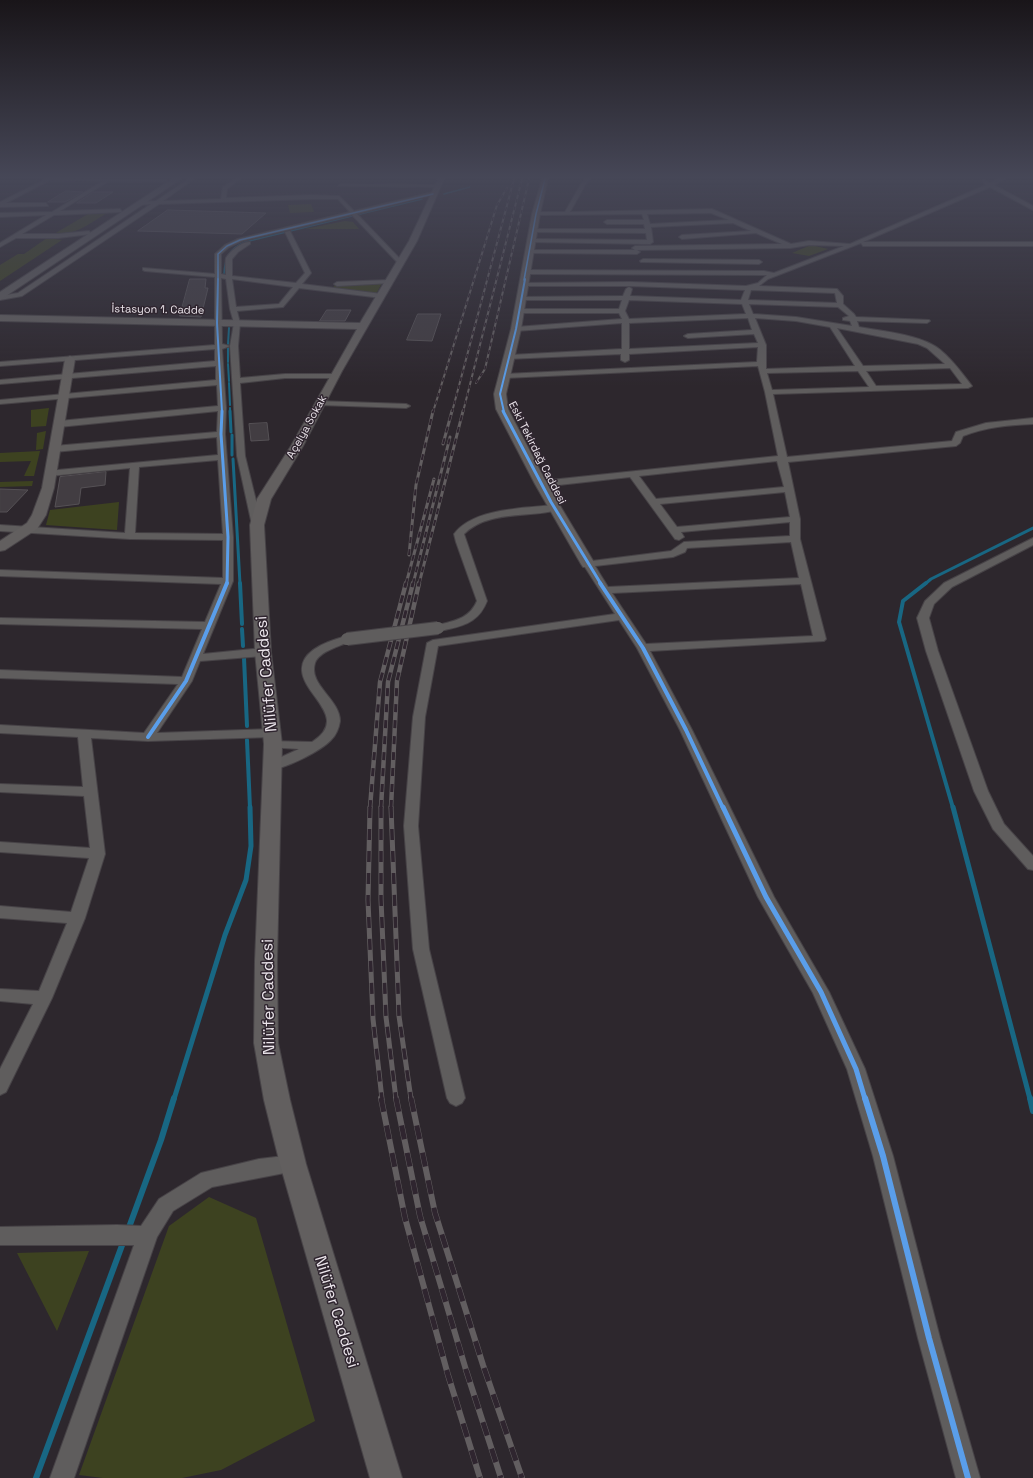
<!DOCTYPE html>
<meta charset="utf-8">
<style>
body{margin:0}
canvas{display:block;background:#2d272d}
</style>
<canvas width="1033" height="1478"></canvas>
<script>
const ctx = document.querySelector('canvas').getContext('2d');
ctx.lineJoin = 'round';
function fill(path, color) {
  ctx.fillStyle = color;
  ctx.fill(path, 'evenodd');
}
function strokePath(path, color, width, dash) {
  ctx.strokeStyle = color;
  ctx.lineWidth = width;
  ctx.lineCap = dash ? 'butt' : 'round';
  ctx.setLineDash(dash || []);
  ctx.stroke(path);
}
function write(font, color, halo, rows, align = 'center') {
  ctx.font = font + ' "Space Grotesk",sans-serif';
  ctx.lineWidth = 3;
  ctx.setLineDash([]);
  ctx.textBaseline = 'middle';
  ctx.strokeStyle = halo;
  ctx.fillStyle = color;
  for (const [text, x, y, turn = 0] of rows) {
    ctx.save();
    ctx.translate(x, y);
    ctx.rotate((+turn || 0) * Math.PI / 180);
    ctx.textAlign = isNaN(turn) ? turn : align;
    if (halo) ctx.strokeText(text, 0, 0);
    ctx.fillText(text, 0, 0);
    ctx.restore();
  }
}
fill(new Path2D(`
 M311,204l3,8 -24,1 -2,-8z
 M107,213c-18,11 -31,22 -53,21l34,-20z
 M345,221l8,1 6,7h-54z
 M47,238l15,2 -62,41v-16l18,-11h6z
 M811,245l17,4 -19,7 -17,-3z
 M382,283l-6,11 -44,-5 3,-4z
 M49,408l-3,18 -15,1v-17z
 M46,431l-3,18 -7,1 1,-17z
 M40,451l-6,25h-10l7,-15 -31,1v-9z
 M33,481l-1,5 -32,1v-5z
 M119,502l-2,28 -71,-5 4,-15z
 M209,1197l47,21 59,203 -94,49 -39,8h-79l-24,-3 90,-249z
 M89,1251l-32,80 -40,-78z`), '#3d4220');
strokePath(new Path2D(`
 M444,194l26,-7
 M224,274c1,-17 5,-25 21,-32l177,-43`), '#186783', 1.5);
strokePath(new Path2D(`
 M228,344l1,-16
 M228,348v14
 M228,364l1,17
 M229,383l1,22
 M230,408v4`), '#186783', 2);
strokePath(new Path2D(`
 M230,411l1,21
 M232,435v20
 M233,459l7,125
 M925,584l6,-5 102,-51`), '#186783', 3);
strokePath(new Path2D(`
 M240,583l2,41
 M926,583l-23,18 -4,21 54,186
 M242,629l1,17
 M244,658l3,68
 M247,740l3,68`), '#186783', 4);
strokePath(new Path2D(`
 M953,807l77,292
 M174,1099l51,-164 21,-55 5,-34 -1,-39`), '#186783', 5);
strokePath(new Path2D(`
 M1030,1098l3,13
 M128,1230l33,-90 13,-42
 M36,1478l88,-238`), '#186783', 6);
const building = new Path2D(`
 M66,191l17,1 -18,10h-17z
 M94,192h19l-17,11h-19z
 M168,210l98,3 -24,21 -104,-3z
 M190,279h16l-1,9h3l-7,29 -21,-1z
 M327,310h24l-6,11h-25z
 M418,314h23l-9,27 -25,-1z
 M267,423l2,17 -18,1 -2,-17z
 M106,472l-1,13 -24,3 -2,16 -24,3 5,-30z
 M0,489l28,1 -21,22h-7z`);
fill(building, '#423d42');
strokePath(building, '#555155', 1);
const street = new Path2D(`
 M46,179l120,1 2,1 -2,1 -57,-1 -49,30 60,-2 2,3 -68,3 -32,19h36l31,-3 2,3 -33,4h-42l-16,9v-4l46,-28 -46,2v-4l52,-1 51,-31 -53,-1 -44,23h40l2,3 -48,1v-5z
 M189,179h5l-31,22 58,-2 2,-12 12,-8h5l-13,10 -1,9 85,-3 28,1 15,15 79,-19 3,2 -79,20 45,47v2h-4l-46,-48 -110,26 -13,6 -8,7v20l5,1c0,-5 -1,-13 0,-17 4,-7 17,-17 24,-16v2l-12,8 -6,7v17l64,7 9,-10 -20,-41 5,-1 21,42 -9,11 80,10 3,2 -3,2 -83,-10 -16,19 -46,4 3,12 -2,23 2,32 45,-4h49l4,2 -4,2h-49l-45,5 5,73 17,69 -5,3 -5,-3 -15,-69 -7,-110 -8,3 4,59 -1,26 8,103v44l-30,73 60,-6 6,4 -6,4 -63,5 -8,20 -35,52 115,-4 6,4 -6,4 -124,4 -57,-3 14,116 -20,64 -33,80 -46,94 -6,3v-26l33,-65 -33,-3v-12l39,2 28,-68 -67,-5v-12l71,6 18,-54 -89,-6v-10l90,6 -6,-52 -84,-4v-8l83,3 -5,-50 -78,-4v-8l144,8 34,-49 -178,-6v-8l182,7 20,-48 -202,-5v-6l205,4 16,-38 -221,-8v-6l223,8v-38l-93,-1 -130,-8v-6l125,8 5,-65 -80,8 -3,-1v-4l171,-16 -1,-18 -163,15 -4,-3 4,-3 163,-14 1,-21 -159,16 -4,-3 4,-3 159,-15 -1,-21 -217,19v-4l216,-20v-14l-216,18v-4l215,-19v-12l-215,17v-4l215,-17v-68l-70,-6 -2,-1v-2l72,6v-20l10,-9 13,-6 112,-27 -12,-13h-27l-152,5 -137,92 -22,4v-4l18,-3 133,-89 -11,1 -2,-3 18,-1zM221,278l5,1 4,30 4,14 -4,23 -8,-2zM232,279l61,8 -14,17 -43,3zM218,460l5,74 -88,-1 4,-66z
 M585,179h5l-5,6 -15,27 142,-3 79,35 18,-3 41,3 136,-59 -4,-4 2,-1 6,3 9,-4h6l-11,6 39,21v4l-2,-1 -41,-22 -127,55h170v4h-170l-2,-3 -93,36 -9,7 78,3 6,7v8l11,10 2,3 73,3 1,1 -3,2 -70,-2 2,6c22,4 53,7 72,17 15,7 31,29 41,42l-4,2 -195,6 14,63 165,-16 4,-9 30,-9 47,-5v6c-24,1 -47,3 -70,12l-3,7 -4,3 -168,16 12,57v20l26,100 -2,2 -174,10 42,79 82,167 55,95 36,77 28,87 47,182 40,140h-24l-38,-140 -45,-182 -26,-87 -34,-76 -55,-96 -78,-167 -43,-82 -18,-28 -181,26 -13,71 -7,109 11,123 36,149 -3,5 -6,3 -6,-3 -3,-5 -34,-149 -9,-123 9,-109 14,-74 6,-3 182,-26 -32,-50 1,-2 87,-11 13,-9 106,-6v-14l-109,10 3,5 -5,3 -4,-1 -45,-62 -89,10 -5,-3 5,-3 237,-25 -13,-64 -7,-26 -253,12 -4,-2 4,-2 252,-12 1,-15 -129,7v6l-4,2 -4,-2v-6l-114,5 -1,-2 4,-2 112,-6v-26l-106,8 -4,-2 4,-2 106,-8 -3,-6h-101l-3,-2 3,-2h101l3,-9h-101l-3,-2 1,-1 104,-1 3,-7 3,-2 3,2 -2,7 111,4 4,-10 -115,-4h-107l-3,-2 1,-1 109,-1 116,4 12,-3 9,-8 -241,-1 -3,-2 3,-2 238,1 10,2 70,-27 -35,-1 -19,3 -155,2 -3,-2 3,-2 147,-2 -26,-11 -74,6 -3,-2 3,-2 69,-4 -18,-8 -82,4 2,15 -3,2 -121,-2 2,-3 116,1 -1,-7 -115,-1 2,-3h112l-1,-5h-37l-3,-2 3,-2h37l-2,-6 -108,1 2,-3h29l16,-28zM711,213l18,7 -79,4 -3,-10zM751,290l84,3 2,10 -89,-3zM629,300l113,4 4,10 -117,5 -4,-8zM749,304l89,3 11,9 -6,2v2l7,1 2,5 -56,-9 -43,-3zM748,318l4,12 -64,4 -4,2 4,2 66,-4 4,9 -129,6v-26zM755,318l41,3 34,6 25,39 -89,3v-24zM837,328l81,16 9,4 18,16 -82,2zM950,368l12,16 -86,2 -10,-15zM858,371l11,16 -97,3 -5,-17zM777,461l7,26 -128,12 -17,-23zM785,492l5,25 -113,10 -17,-23zM791,542l8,36 -191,9 -13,-21 78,-9 12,-5 2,-4zM801,584l12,52 -167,8 -34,-51z
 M340,184l97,1 2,1 -2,1 -99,-1z
 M529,250h108l3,2 -3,2 -110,-1 -1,-1z
 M643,259l116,1 3,2 -3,2 -118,-2 -1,-1z
 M389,280l2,1v2l-54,3 -3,-2 3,-2z
 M317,401l89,3 4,2 -4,2 -86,-3 -4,-2z
 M555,505l5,3 -2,2c-30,8 -70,0 -94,24l23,67c-7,18 -19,24 -38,28 -5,1 -10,3 -15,1l-2,-2 2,-2c18,-5 35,-6 43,-25l-21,-59 -2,-8c19,-26 71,-26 101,-29z
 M1033,538v7l-81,42 -18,17 -5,14 9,33 50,140 16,33 29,32v14l-5,-1 -35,-40 -19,-38 -48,-140 -9,-33 8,-17 19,-18z
 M347,636l4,1 2,2 -2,2c-10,5 -32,10 -36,22 -7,22 25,36 25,58 -1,7 -4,14 -9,19 -9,10 -50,32 -63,29l-2,-3 2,-3 31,-14 -31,-2 -2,-3 2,-3 44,1c38,-24 -8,-46 -10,-71 -2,-21 29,-31 45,-35z
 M293,1155l7,3 3,6 -3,6 -88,17 -39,24 -16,26 -83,241h-24l84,-233h-134v-18l117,-2 24,1 18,-27 42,-26 58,-14z`);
const secondary = new Path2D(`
 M438,179h6l-27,62 -75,130 -39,75 -32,53 -7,26 7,127 11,92 -5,217 1,82 12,57 16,64 96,314h-32l-90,-314 -16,-64 -10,-57 1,-82 9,-217 -9,-92 -5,-127 7,-26 34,-53 66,-117 -357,-8v-6l360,8 49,-82z
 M542,179h6l-8,35 -19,115 -15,65 2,15 39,75 48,80 -2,3h-10l-2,-3 -46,-80 -39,-75 -2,-15 17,-65 21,-115z
 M70,356l5,3 -21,129 -8,27 -9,14 -32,21 -5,1v-10l27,-18 5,-8 10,-27 23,-129z`);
const primary = new Path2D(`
 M172,179h9l-181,121v-8z`);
strokePath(street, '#474347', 2);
strokePath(secondary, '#474347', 2);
strokePath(primary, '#474347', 2);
fill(street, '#5f5d5d');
fill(secondary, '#625f5f');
fill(primary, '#605e5e');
const railFar4 = new Path2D(`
 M476,383l9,-14 44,-190
 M433,412l64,-207 10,-17
 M452,412l62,-233
 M463,412l59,-233`);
const railFar3 = new Path2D(`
 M443,444l9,-33
 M409,555l7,-70 17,-74
 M406,584l28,-105
 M413,584l37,-147
 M419,584l44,-173`);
const railFar2 = new Path2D(`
 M370,808l10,-126 26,-99
 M381,808l7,-126 25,-99
 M391,808l6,-127 22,-98`);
const railFar1 = new Path2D(`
 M370,807l-2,93 5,119 9,80
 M381,807v92l5,118 10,82
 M391,807l8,209 12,83`);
const rail = new Path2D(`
 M381,1098l24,120 43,157 32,103
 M396,1098l24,118 46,154 35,108
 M411,1098l24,115 48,152 39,113`);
strokePath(railFar4, '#625e60', 2);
strokePath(railFar3, '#625e60', 3);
strokePath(railFar2, '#625e60', 4.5);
strokePath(railFar1, '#625e60', 5);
strokePath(rail, '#625e60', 6);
strokePath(railFar4, '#2f252f', 1.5, [4]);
strokePath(railFar3, '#2f252f', 2, [6]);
strokePath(railFar2, '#2f252f', 3, [8]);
strokePath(railFar1, '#2f252f', 3.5, [11]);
strokePath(rail, '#2f252f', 5, [14]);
const streetBridge = new Path2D(`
 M347,639l91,-11`);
strokePath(streetBridge, '#474347', 14, []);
strokePath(streetBridge, '#5f5d5d', 12);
strokePath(new Path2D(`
 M218,280v-26l9,-8 13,-6 193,-46
 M524,280l12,-66 9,-35`), '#5a9eea', 1.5);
strokePath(new Path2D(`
 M218,279l-1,44 5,89
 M504,412l-4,-18 16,-65 9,-50`), '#5a9eea', 2);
strokePath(new Path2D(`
 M222,411l-1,23 7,103 -1,47
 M503,411l48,91 50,82`), '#5a9eea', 3);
strokePath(new Path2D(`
 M600,583l43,65 43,82 37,78
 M148,737l38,-56 41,-98`), '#5a9eea', 4);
strokePath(new Path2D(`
 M723,807l43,90 55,95 35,77 9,30`), '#5a9eea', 5);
strokePath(new Path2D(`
 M865,1098l18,58 46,182 39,140`), '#5a9eea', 6);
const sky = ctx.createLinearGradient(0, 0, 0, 386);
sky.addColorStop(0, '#191519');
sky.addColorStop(0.46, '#464757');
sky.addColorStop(1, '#46475700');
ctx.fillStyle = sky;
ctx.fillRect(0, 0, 1033, 386);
write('11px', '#ece6ec', '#2f252f', [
 ["İstasyon 1. Cadde",158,310,1],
 ["Açelya Sokak",307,427,-61],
 ["Eski Tekirdağ Caddesi",537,453,63]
]);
write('16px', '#ece6ec', '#2f252f', [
 ["Nilüfer Caddesi",267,674,-95],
 ["Nilüfer Caddesi",269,997,-91],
 ["Nilüfer Caddesi",336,1312,73]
]);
</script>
